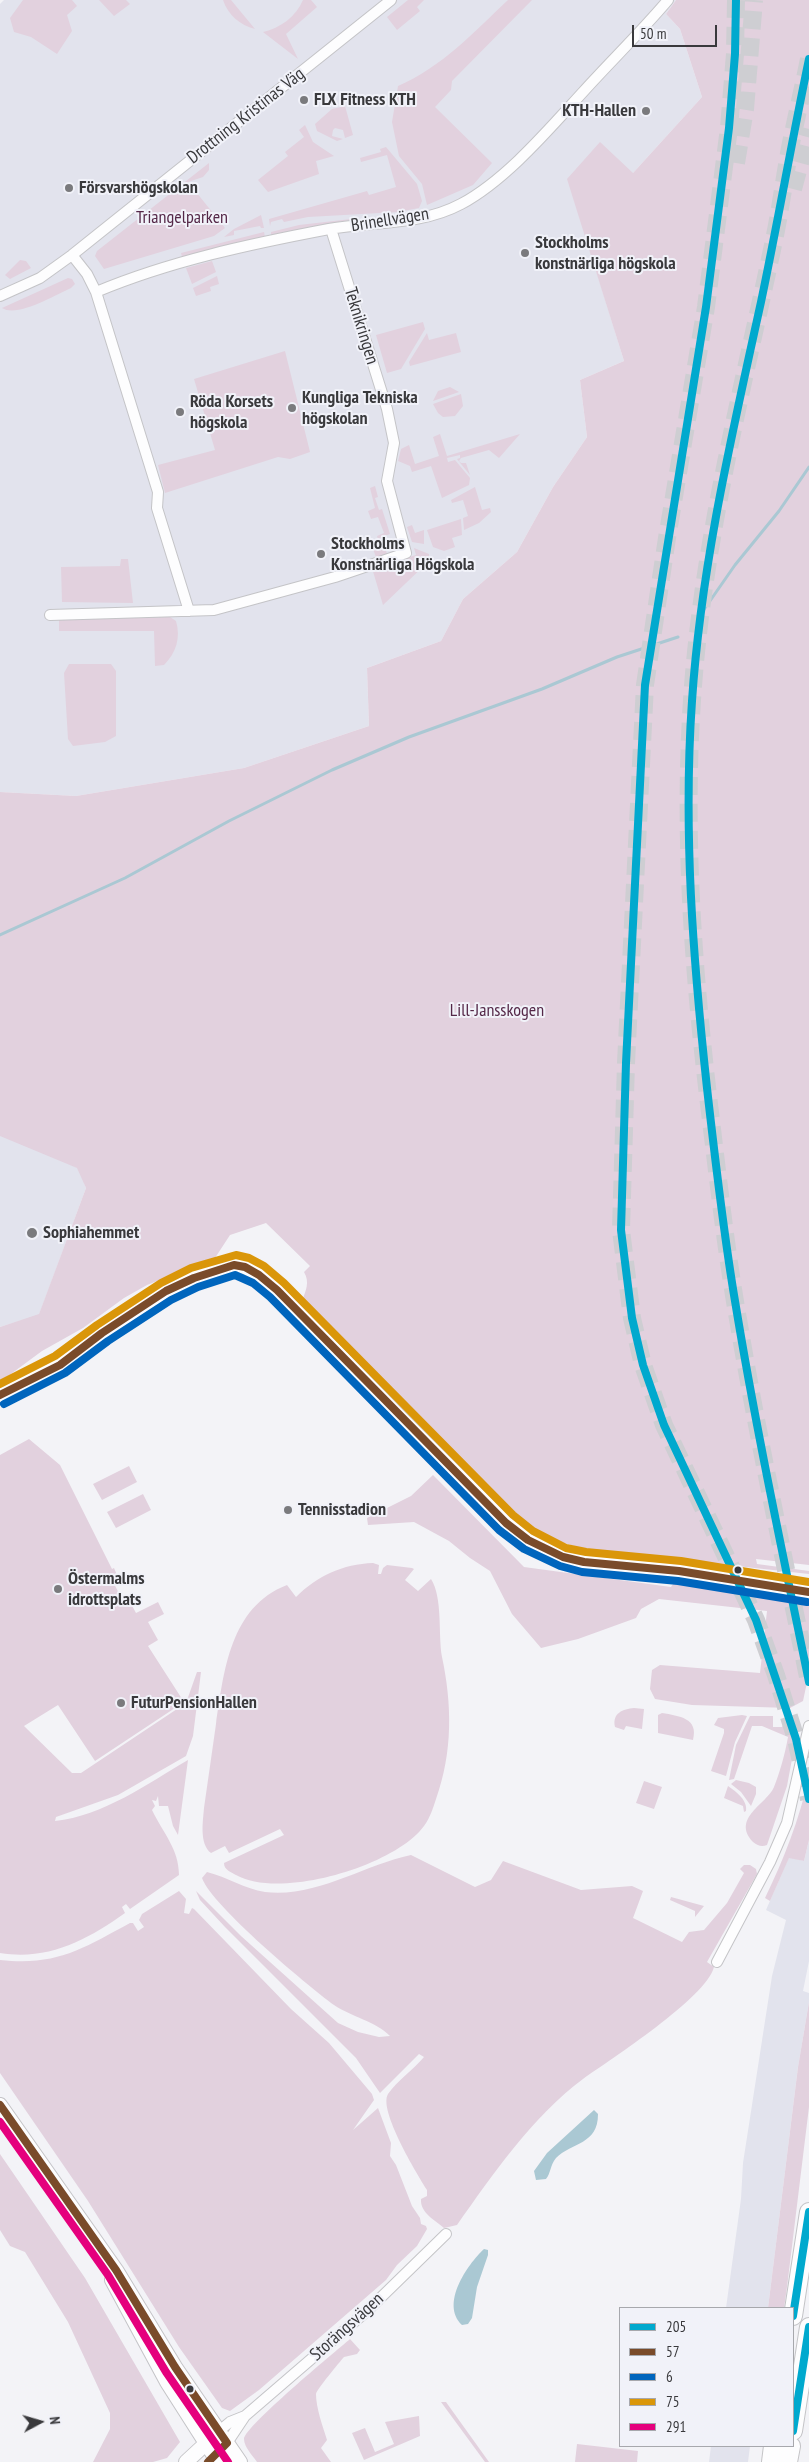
<!DOCTYPE html>
<meta charset="utf-8">
<style>
body{margin:0}
#map{position:relative;width:809px;height:2462px;overflow:hidden;background:#f3f3f7;font-family:"PT Sans Narrow",sans-serif}
canvas{display:block}
.legend{position:absolute;left:619px;top:2307px;width:175px;height:140px;box-sizing:border-box;background:#f1f2f9;border:1px solid #a7a8ad;margin:0;padding:6px 9px;list-style:none;font-size:15px;color:#39393c}
.legend li{display:flex;align-items:center;gap:10px;height:25px}
.legend b{width:25px;border:1px solid #a7a8ad}
.north{position:absolute;left:15px;top:2397px;width:50px;height:50px;-webkit-text-stroke:4px #f1f2f9;paint-order:stroke;rotate:84deg;font-size:14px;font-weight:700;line-height:20px;text-align:center;color:#39393c}
.north::after{content:'';display:block;margin:auto;width:18px;height:22px;background:#39393c;clip-path:polygon(50% 0,100% 100%,50% 72%,0 100%)}
.scale{position:absolute;left:632px;top:25px;width:85px;height:22px;box-sizing:border-box;border:2px solid #39393c;border-top:0;padding-left:6px;font-size:15px;line-height:18px;white-space:nowrap;color:#39393c;-webkit-text-stroke:4px #f1f2f9;paint-order:stroke}
</style>
<div id="map">
<canvas width="809" height="2462"></canvas>
<ul class="legend">
<li><b style="height:6px;background:#00a9ce"></b>205</li>
<li><b style="height:6px;background:#7a4b2a"></b>57</li>
<li><b style="height:6px;background:#0065bd"></b>6</li>
<li><b style="height:6px;background:#da9609"></b>75</li>
<li><b style="height:6px;background:#e5007d"></b>291</li>
</ul>
<div class="north">N</div>
<div class="scale">50 m</div>
</div>
<script>
const ctx = document.querySelector('canvas').getContext('2d');
ctx.lineJoin = 'round';
function fill(path, color) {
  ctx.fillStyle = color;
  ctx.fill(path, 'evenodd');
}
function strokePath(path, color, width, dash) {
  ctx.strokeStyle = color;
  ctx.lineWidth = width;
  ctx.lineCap = dash ? 'butt' : 'round';
  ctx.setLineDash(dash || []);
  ctx.stroke(path);
}
function write(font, color, halo, rows, align = 'center') {
  ctx.font = font + ' "PT Sans Narrow",sans-serif';
  ctx.lineWidth = 4;
  ctx.setLineDash([]);
  ctx.textBaseline = 'middle';
  ctx.strokeStyle = halo;
  ctx.fillStyle = color;
  for (const [text, x, y, turn = 0] of rows) {
    ctx.save();
    ctx.translate(x, y);
    ctx.rotate((+turn || 0) * Math.PI / 180);
    ctx.textAlign = isNaN(turn) ? turn : align;
    if (halo) ctx.strokeText(text, 0, 0);
    ctx.fillText(text, 0, 0);
    ctx.restore();
  }
}
fill(new Path2D(`
 M4,0h672l-10,14 14,15 22,68 -69,76 -65,6 56,182 -44,19 7,57 -34,50 -36,65 -54,47 -22,42 -74,27 2,58 -125,42 -168,28 -76,-4v-788z
 M0,1135l88,37 -4,11 2,5 -47,127 -39,12z
 M809,1840v121l-6,30 6,2v9l-11,65 -30,241h-42l15,-109 2,-36 29,-187 14,-56 -20,-10 23,-53 15,4z
 M711,2446h39l-2,16h-39z`), '#e2e3ed');
fill(new Path2D(`
 M23,0h49l5,6 -10,9 5,16 -15,23 -26,-17 -17,-5 -4,-14z
 M99,0h27l4,4 -16,12z
 M223,0h8l24,29c-15,-4 -27,-14 -32,-29z
 M303,0h8l6,7 -31,27 12,25 -35,-27c17,-4 33,-15 40,-32z
 M408,0h16l-7,7 3,4 -23,19 -10,-13z
 M508,0h24l-80,81 -1,9 -16,17 57,56 -19,22 -46,20 -5,-21 -23,-28 -7,-34 6,-36c44,-19 76,-54 110,-86z
 M676,0h133v1565l-53,-6 1,5 52,7v3l-217,-24c-46,-9 -60,-20 -93,-51l-197,-198c4,-11 8,-19 2,-29l6,-6 -44,-43 -36,12 -15,23 -68,27 -23,13 -41,30 -41,23 -42,31v-55l39,-13 47,-126 -9,-20 -77,-32v-344l76,4 168,-28 125,-42 -2,-58 74,-27 22,-42 54,-47 36,-65 34,-50 -7,-57 44,-19 -57,-182 33,-37 33,31 69,-76 -22,-68 -14,-15z
 M345,106l8,29 -8,3 -2,-8 -8,-2 -2,2 -1,6 11,3 -6,2 -20,-10 -2,-7 17,-15z
 M305,125l8,17 21,14 -18,5 3,13 -51,18 -10,-12 30,-24 -3,-4 19,-15 -5,-7z
 M386,147l31,37 5,17 -3,7 -21,4 -90,5 -24,5 -2,-3 -11,3 -1,4 -1,-7 98,-28 2,4 27,-8 -9,-32 -26,7 -1,-4 21,-6 -1,-3z
 M209,163v7l-6,7 -15,5 37,46 -11,8 -110,33 -9,-13 2,-5z
 M261,215l3,13h-3l-1,-2 -26,5v4l-10,2 10,-8z
 M360,218l-89,17v-3l28,-7z
 M264,232l1,5 -83,20 -1,-4z
 M20,260l6,1 5,7 -21,11 -5,-4z
 M212,261l4,11 -24,12 -6,-16z
 M217,276l2,8 -9,3 1,4 -15,5 -3,-8z
 M68,278l4,1 3,5 -4,4c-16,7 -54,30 -69,20z
 M423,322l2,7 -24,40 -14,4 -11,-38z
 M427,333l2,7 27,-7 5,19 -51,14 -1,-4z
 M285,351l25,101 -20,7 -12,-2 -113,36 -7,-28 57,-15 -21,-71z
 M450,387l9,5 -26,9 5,-10z
 M461,394l2,12 -8,10 -12,1 -5,-4 -5,-9z
 M440,434l7,22 73,-22 -21,24 -10,-8 -28,8 -2,3 2,2h5l4,12 -13,-16 3,-1v-3l-13,3 1,4 7,-2 15,18 -1,7 -27,13 -11,-32 -19,6 -2,-6 -12,-5 3,-12 8,-4 6,19 24,-8 -6,-19z
 M375,486l3,11 -3,1 4,12 3,-1 8,25 -8,3 5,17 -11,3 -3,-8 7,-2 -3,-11 7,-3 -6,-16 -7,2 -3,-8 7,-3 -5,-20z
 M475,487l7,23 8,-2 1,4 -12,11 -15,7 -1,-12 5,-2 -5,-16 -11,3 -1,-3z
 M461,519l1,16 -10,3 3,9 -11,4 -11,-4 -6,-17z
 M412,525l3,8 9,-3v14l-12,-2 -5,-15z
 M414,548l15,6v7l-46,44 -11,-37 44,-13z
 M121,559h7l5,44 -71,-1 -1,-35 59,-1z
 M170,617l6,4c5,17 0,32 -12,44l-9,1 -1,-35h-95v-11z
 M69,664h42l5,7v65l-11,6 -32,4 -5,-7 -4,-66z
 M29,1439l31,26 52,104 2,-1 3,7 -6,3 13,25 5,-3 7,13 22,-11 6,12 -16,8 10,18 -10,6 36,56 -89,59 -37,-56 -34,21 48,47h9l105,-70 11,-31h4l-8,64 -7,20 -68,39 -62,22 -1,4c48,-5 92,-37 133,-61l-10,75 -5,-9 -5,-20h-9l-1,-10 -2,5 -4,-1 3,6 -3,4c11,23 27,39 27,65l-49,34 -4,-5 -4,3 3,6c-38,27 -77,48 -125,40v-498z
 M129,1466l8,16 -35,18 -9,-16z
 M433,1475l91,92 147,20 4,-6 69,7 19,8 46,6v71l-6,28 -13,7 -98,-3 -37,-6 -5,-10 2,-19 8,-5 100,8 7,-62 -108,-12 -18,10 -5,9 -58,21 -37,9 -29,-34 -22,-43 -20,-13 -21,-17 -35,-19 -46,3 -1,-7 44,-22z
 M143,1494l8,16 -35,18 -9,-16z
 M373,1563l6,2 -1,9h3l2,-6 4,-3 25,3 2,1 -9,11 13,11 13,-12c12,19 7,55 11,78 10,47 11,95 -6,142 -3,9 -6,19 -12,27 -29,40 -144,74 -188,49 -5,-3 -12,-5 -12,-12l60,-28 -4,-6 -51,24 -4,-7 -14,7c-12,-9 -8,-32 -7,-45 4,-28 8,-56 12,-84 8,-53 14,-117 71,-139l9,12c21,-21 47,-33 77,-34z
 M634,1708l10,1 -2,20 -16,-3 -2,4 -9,-3c-3,-14 8,-18 19,-19z
 M662,1713c17,3 37,5 31,27l-35,-7v-18z
 M742,1715l5,1 -12,26 -9,34 -15,-5 13,-38v-4l-10,-4 4,-7z
 M750,1716h23v11h9l3,-8 2,4h6l1,-3 4,7 -11,59 -20,59c-5,2 -9,1 -14,-3 -22,-24 14,-38 21,-55 6,-15 11,-33 14,-50l-26,-11h-10l-18,53 -5,1 7,-35z
 M809,1777v63l-5,21 -15,-3 -19,43 -5,-3c19,-39 34,-78 44,-121z
 M736,1780l13,3 7,4v7l-5,12 -10,-14 -10,-8z
 M644,1781l18,6 -8,22 -18,-6z
 M728,1786c9,6 20,15 18,25l-2,1 -1,-6 -19,-8z
 M411,1855l64,32 16,-7 12,-19 78,29 51,-4 11,5 -10,27 49,24 7,-10 15,-2 23,-27 17,-30 -4,-4 4,-4h6l6,4 1,5 -50,88 7,5c-8,31 -103,92 -131,112 -51,38 -90,95 -126,146l-13,3c-9,-8 -24,-15 -23,-29l6,-3v-6c-10,-16 -49,-80 -39,-96 9,-13 25,-24 36,-37l-5,-3 -39,39 -24,-35 -131,-131 -25,-27 -4,-9 45,45 97,87 20,9 21,5 11,-1c-15,-15 -38,-19 -56,-31 -27,-20 -122,-99 -132,-127l5,-6c20,5 38,17 58,20 52,6 98,-27 146,-37z
 M179,1891l7,8 -2,14 5,1 3,-6 2,1 97,100 38,34 43,51 2,6 -21,30 25,-22 13,35 -1,13 6,9 16,41 8,12 1,6 5,2 1,3 -10,17 -20,19 -11,15 -127,110 -29,21 -8,-3 -43,-61 -91,-146 -88,-128v-113c57,6 82,-11 130,-37h3l5,8 6,-4 -5,-7 3,-6z
 M671,1897l33,9 -9,11v-6l-25,-11z
 M809,2002v105l-22,180 -3,21h-16l30,-241z
 M0,2154l85,124 95,164 -13,16 -14,4h-60l17,-33v-16l-42,-91 -43,-70 -15,-6 -10,-16z
 M350,2339l10,11 -3,4 -13,3c-5,6 -27,32 -28,37 0,14 7,33 11,46l-6,8 10,14h-74c-4,-6 -13,-15 -13,-23 1,-13 91,-87 106,-100z
 M441,2402h5l43,60h-4z
 M419,2416l1,20 -56,24 -12,-27 13,-5 10,24 19,-8 -9,-22z
 M577,2444l61,7 -1,11h-62z`), '#e2d1de');
fill(new Path2D(`
 M594,2110l4,4c0,31 -26,28 -42,44 -6,7 -5,15 -10,21l-10,1 -2,-9 13,-18z
 M484,2249l4,1v5l-11,32 -5,31 -4,6 -6,1c-22,-21 5,-60 22,-76z`), '#aac8d3');
strokePath(new Path2D(`
 M696,621l39,-56 44,-54 30,-44
 M0,935l125,-57 104,-57 103,-51 77,-33 133,-48 75,-32 61,-20`), '#aac8d3', 3);
strokePath(new Path2D(`
 M736,0l-1,54 -6,74 -23,179 -39,231 -22,147 -19,378 -5,167 11,88 11,47 21,60 92,195 20,55 20,64 13,60
 M809,59c-6,30 -13,59 -19,89 -6,32 -10,65 -17,97 -32,152 -71,300 -81,455 -9,135 1,270 17,404 9,74 17,148 30,221 20,119 46,238 70,357
 M736,163l9,-54 9,-109
 M793,189l16,-60`), '#ceced2', 18, [18, 9]);
const street = new Path2D(`
 M72,255l15,19 9,18 62,200 -1,16 32,103
 M96,292c74,-31 154,-48 233,-63 44,-8 91,-3 132,-25 45,-24 88,-75 122,-112 28,-31 58,-60 85,-92
 M0,296l40,-18 32,-23 319,-255
 M50,615l164,-5 121,-33 71,-24 -19,-72 7,-38 -7,-34 -56,-180
 M717,1962l53,-100 17,-39 22,-97
 M218,2432l12,-10 15,-6
 M227,2443l18,-27 122,-105 79,-77`);
const secondary = new Path2D(`
 M0,1395l60,-30 42,-32 64,-42 28,-13 40,-13 11,2 14,8 18,15 122,126 107,107 22,17 35,17 21,5 95,9 130,21
 M0,2105l116,165 59,97 65,95
 M112,2280l55,102 51,80
 M186,2462l27,-25`);
const highway = new Path2D(`
 M793,2316l16,-104
 M793,2431l16,-104
 M771,2462l2,-16
 M788,2462l3,-16`);
strokePath(street, '#c4c4c7', 12);
strokePath(secondary, '#c4c4c7', 16);
strokePath(highway, '#c4c4c7', 20);
strokePath(street, '#fdfdfe', 10);
strokePath(secondary, '#fdfdfe', 14);
strokePath(highway, '#fdfdfe', 18);
strokePath(new Path2D(`
 M736,0l-1,54 -6,74 -23,179 -61,378 -19,378 -5,167 11,88 11,47 21,60 92,195 40,119 13,60
 M809,59c-17,81 -31,162 -48,243 -29,132 -60,264 -69,399 -9,129 1,258 15,387 8,71 16,142 28,213 21,128 48,254 74,381
 M793,2316l16,-104
 M793,2431l16,-104`), '#00a9ce', 8);
strokePath(new Path2D(`
 M0,1395l60,-30 42,-32 64,-42 28,-13 40,-13 11,2 14,8 18,15 229,233 22,17 35,17 21,5 95,9 130,21
 M0,2105l116,165 59,97 52,76 -19,19`), '#7a4b2a', 8);
strokePath(new Path2D(`
 M4,1404l61,-31 43,-32 63,-41 27,-13 37,-12 18,8 17,14 229,233 25,19 36,17 22,6 96,9 129,21`), '#0065bd', 8);
strokePath(new Path2D(`
 M0,1384l55,-28 42,-31 64,-42 30,-15 45,-13 13,3 15,8 20,17 229,232 20,16 33,17 20,4 95,9 128,21`), '#da9609', 8);
strokePath(new Path2D(`
 M0,2122l108,153 58,97 62,90`), '#e5007d', 8);
for (const [x, y, r, color] of [
 [304,100,5,"#7a7a7d"],
 [646,111,5,"#7a7a7d"],
 [69,188,5,"#7a7a7d"],
 [525,253,5,"#7a7a7d"],
 [292,408,5,"#7a7a7d"],
 [180,412,5,"#7a7a7d"],
 [321,554,5,"#7a7a7d"],
 [32,1233,6,"#7a7a7d"],
 [288,1510,5,"#7a7a7d"],
 [738,1570,4.5,"#39393c"],
 [58,1589,5,"#7a7a7d"],
 [121,1703,5,"#7a7a7d"],
 [190,2389,4.5,"#39393c"]
]) {
  const dot = new Path2D();
  dot.arc(x, y, r, 0, 2 * Math.PI);
  ctx.fillStyle = color;
  ctx.fill(dot);
  strokePath(dot, '#f1f2f9', 2);
}
write('bold 18px', '#39393c', '#f1f2f9', [
 ["FLX Fitness KTH",314,100],
 ["KTH-Hallen",636,111,"right"],
 ["Försvarshögskolan",79,188],
 ["Stockholms",535,243],
 ["konstnärliga högskola",535,264],
 ["Kungliga Tekniska",302,398],
 ["högskolan",302,419],
 ["Röda Korsets",190,402],
 ["högskola",190,423],
 ["Stockholms",331,544],
 ["Konstnärliga Högskola",331,565],
 ["Sophiahemmet",43,1233],
 ["Tennisstadion",298,1510],
 ["Östermalms",68,1579],
 ["idrottsplats",68,1600],
 ["FuturPensionHallen",131,1703]
], 'left');
write('18px', '#39393c', '#f1f2f9', [
 ["Drottning Kristinas Väg",246,116,-38],
 ["Brinellvägen",390,220,-9],
 ["Teknikringen",361,326,73],
 ["Storängsvägen",347,2327,-42]
]);
write('18px', '#552848', '#f1f2f9', [
 ["Triangelparken",182,218],
 ["Lill-Jansskogen",497,1011]
]);
</script>
